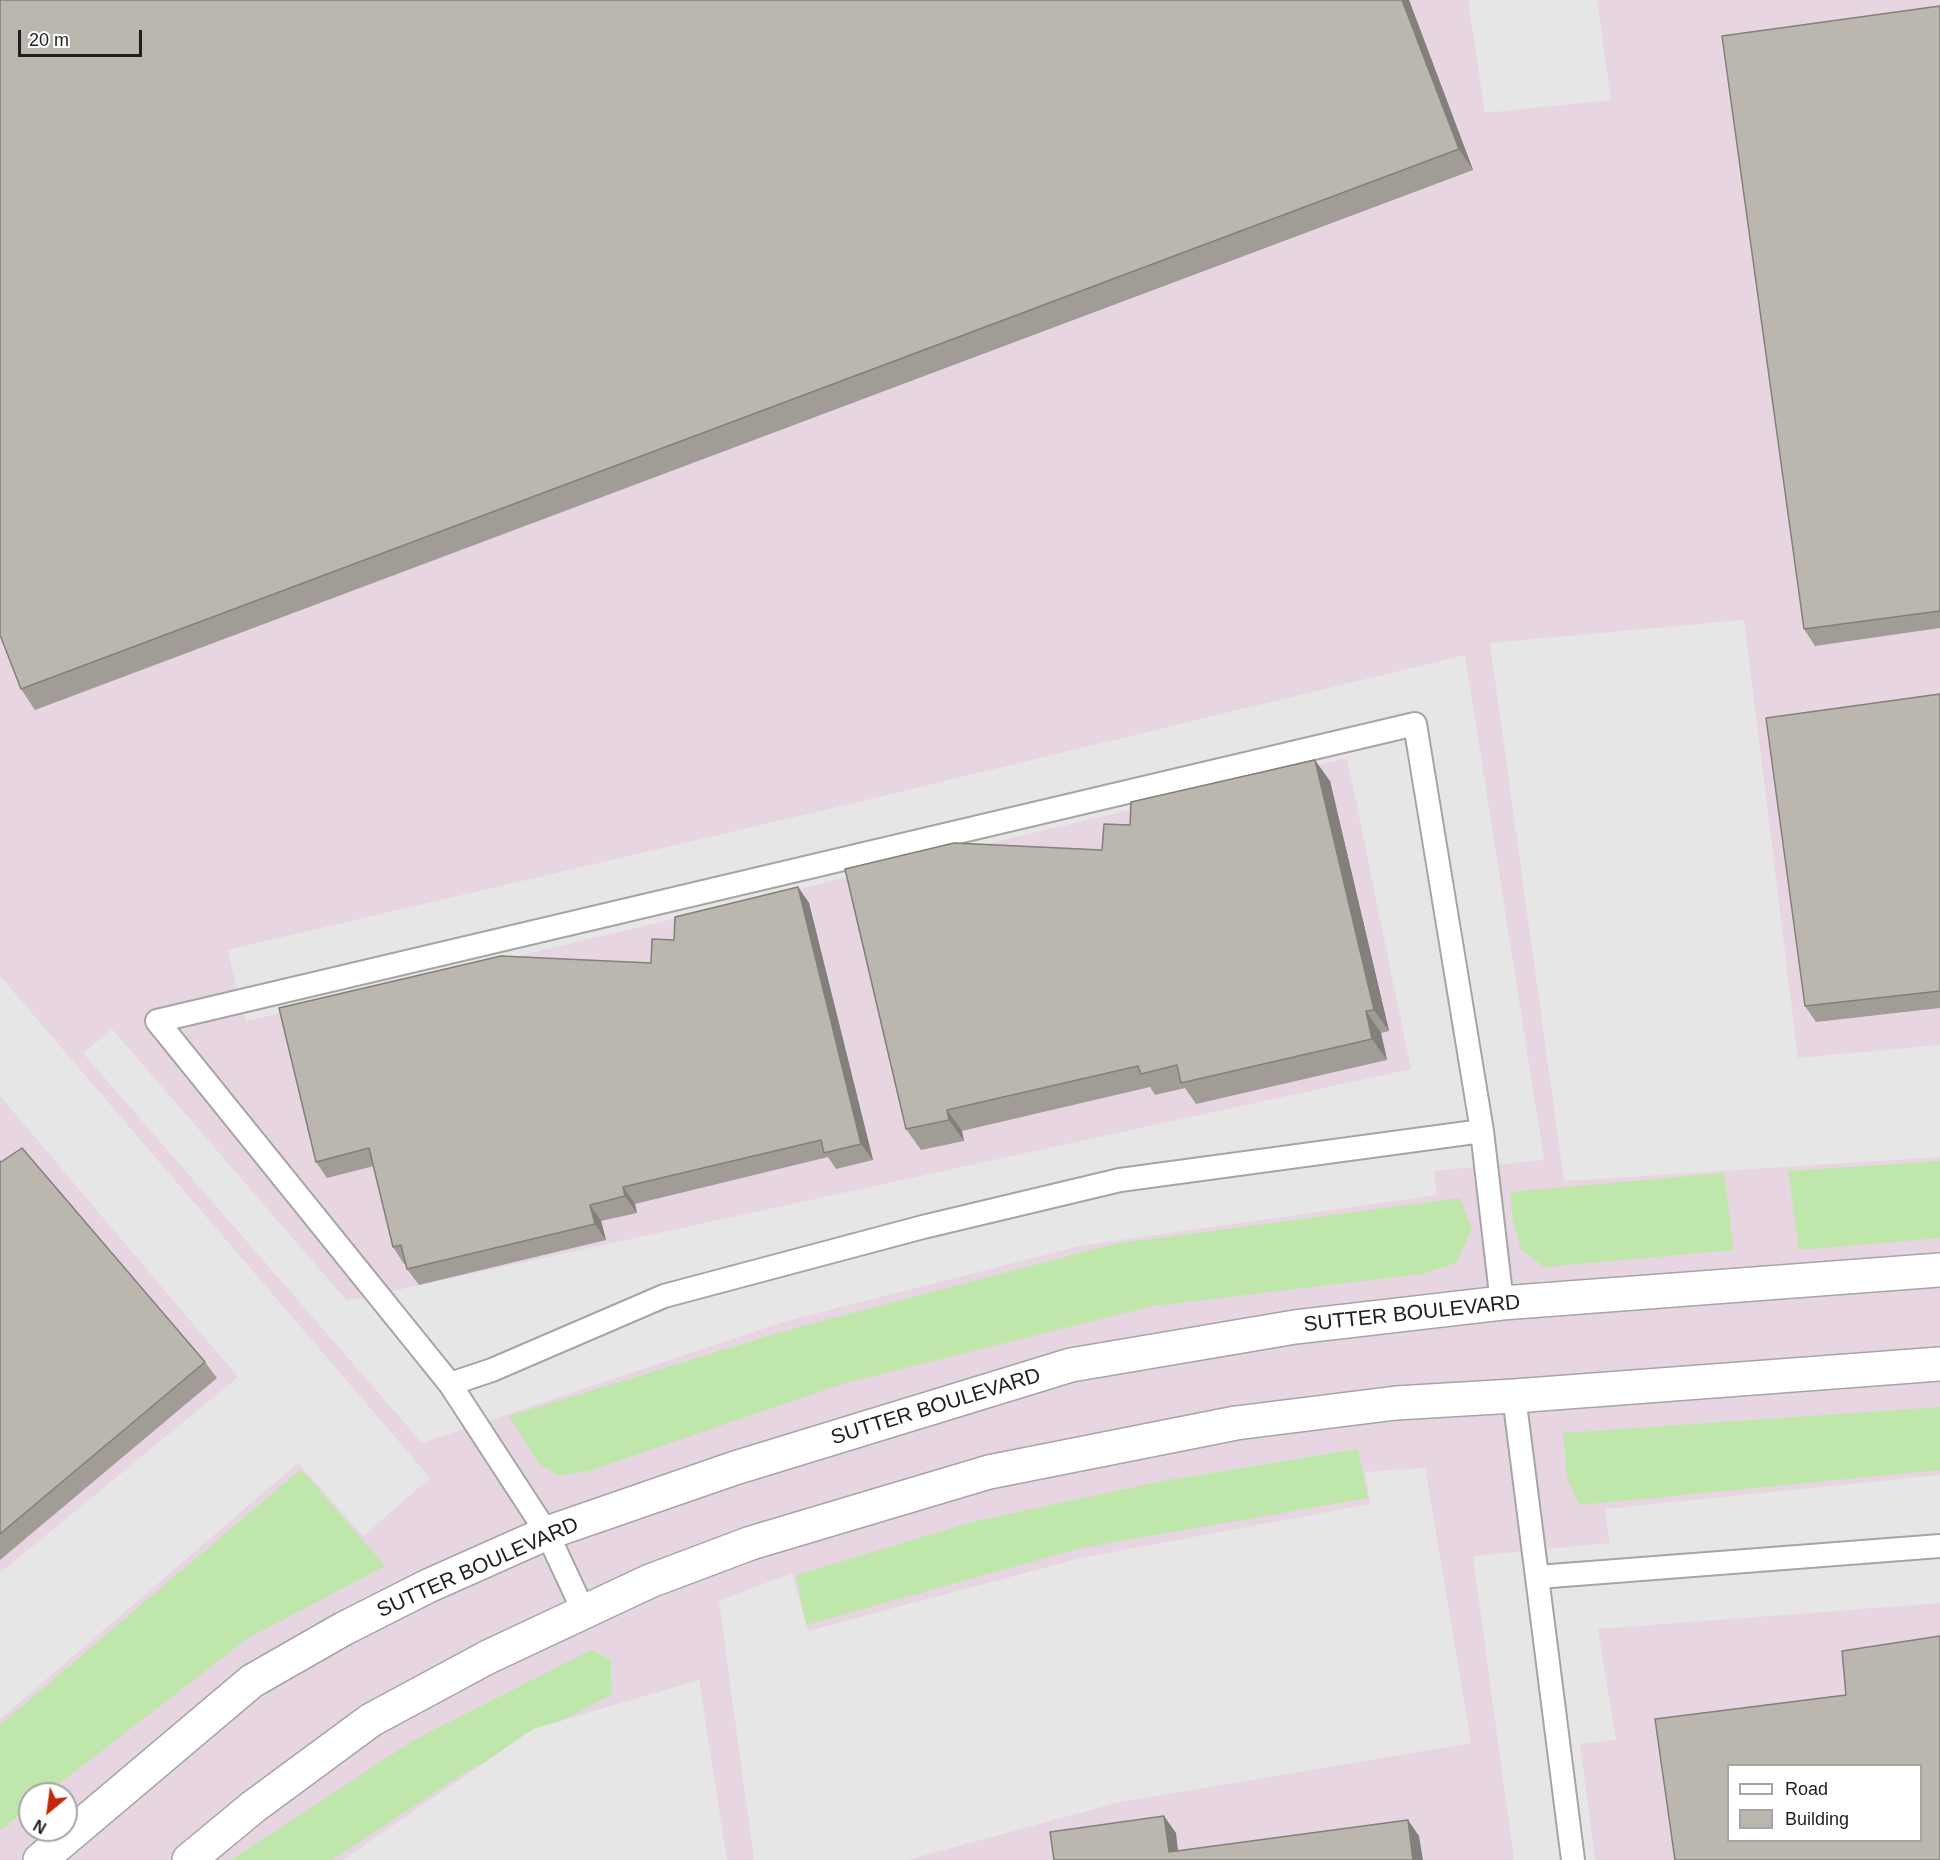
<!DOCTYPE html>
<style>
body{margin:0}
#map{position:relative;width:1940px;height:1860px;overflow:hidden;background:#eeede4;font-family:Arial,sans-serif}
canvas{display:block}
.legend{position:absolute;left:1727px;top:1764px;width:195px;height:78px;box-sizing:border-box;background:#fff;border:2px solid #a5a5a5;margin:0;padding:8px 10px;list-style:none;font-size:18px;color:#1e1e1e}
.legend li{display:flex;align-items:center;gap:12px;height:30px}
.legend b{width:30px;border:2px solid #a5a5a5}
.north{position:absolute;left:18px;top:1782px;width:60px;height:60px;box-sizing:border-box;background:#fff;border:2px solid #a5a5a5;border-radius:50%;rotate:209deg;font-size:16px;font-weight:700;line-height:24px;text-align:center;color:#1e1e1e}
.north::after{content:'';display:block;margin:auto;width:21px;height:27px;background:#c32708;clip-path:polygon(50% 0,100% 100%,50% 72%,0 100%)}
.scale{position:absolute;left:18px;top:30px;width:124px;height:27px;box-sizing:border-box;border:3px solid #1e1e1e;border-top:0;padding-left:8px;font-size:18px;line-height:21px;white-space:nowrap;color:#1e1e1e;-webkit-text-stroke:4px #fff;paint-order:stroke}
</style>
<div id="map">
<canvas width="1940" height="1860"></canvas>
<ul class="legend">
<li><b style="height:8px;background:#fff"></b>Road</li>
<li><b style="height:16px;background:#bbb6ae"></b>Building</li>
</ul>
<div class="north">N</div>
<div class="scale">20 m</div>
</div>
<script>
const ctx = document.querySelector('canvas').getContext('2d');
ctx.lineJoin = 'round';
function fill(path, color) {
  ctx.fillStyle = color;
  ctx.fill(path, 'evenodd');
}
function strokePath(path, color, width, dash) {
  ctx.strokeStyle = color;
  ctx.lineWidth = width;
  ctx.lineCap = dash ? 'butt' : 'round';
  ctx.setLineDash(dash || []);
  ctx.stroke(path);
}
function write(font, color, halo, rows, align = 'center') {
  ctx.font = font + ' Arial,sans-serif';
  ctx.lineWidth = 5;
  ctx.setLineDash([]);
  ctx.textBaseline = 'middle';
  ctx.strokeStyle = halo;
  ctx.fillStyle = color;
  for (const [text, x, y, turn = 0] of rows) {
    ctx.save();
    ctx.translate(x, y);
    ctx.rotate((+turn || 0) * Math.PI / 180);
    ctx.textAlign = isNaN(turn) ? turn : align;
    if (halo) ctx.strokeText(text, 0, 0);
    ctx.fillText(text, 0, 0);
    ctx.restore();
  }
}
fill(new Path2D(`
 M0,0h1940v1860h-1940zM1728,1766h192v74h-192zM30,1794h36v36h-36z`), '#e7d6e1');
fill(new Path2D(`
 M1940,1161v77l-141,12 -11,-79z
 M1724,1173l10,77 -190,17 -23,-18 -8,-26 -3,-31z
 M1460,1198l12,31 -16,34 -34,11 -269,32 -311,78 -253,87 -30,5 -20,-12 -30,-48 279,-86 326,-86z
 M1940,1407v63l-361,35 -12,-27 -4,-45z
 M1358,1449l10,49 -287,50 -275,77 -10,-50 176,-53 190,-41z
 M301,1469l84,97 -137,72 -202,156h-16v12l-30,25v-106z
 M591,1650l20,10 1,34 -148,79 -132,87h-101l183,-120z`), '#bfe7ac');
fill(new Path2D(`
 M1468,0h129l14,100 -126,13z
 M1744,620l54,438 142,-13v112l-376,24 -74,-538z
 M1465,655l79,505 -110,11 3,24 -353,50 -301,77 -361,121 -339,-390 29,-24 235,272 1064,-232 -64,-311 -1101,263 -19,-71 598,-140z
 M0,976l430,502 -67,58 -65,-73 -298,256v-146l238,-196 -238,-281z
 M1425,1468l46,275 -351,59 -213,58h-153l-35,-259 73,-28 16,58 273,-73 289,-54 -5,-32z
 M1940,1475v128l-342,26 18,111 -36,4 15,116h-81l-41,-304 137,-13 -5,-34z
 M699,1680l28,180h-384l190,-131z`), '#e6e6e6');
const lane = new Path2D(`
 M450,1384l42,-14 172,-74 259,-69 197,-47 362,-49
 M1514,1396l59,464
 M1538,1577l402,-31
 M584,1612l-37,-79 -97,-149 -293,-363 1258,-297 67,407 20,172`);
const street = new Path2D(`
 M40,1860l212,-179 91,-52 85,-43 119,-53 188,-65 336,-103 224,-38 207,-24 438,-33
 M189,1860l64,-53 118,-87 117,-63 162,-76 101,-38 238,-71 247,-49 160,-20 118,-7 426,-32`);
strokePath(lane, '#a5a5a5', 26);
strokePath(street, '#a5a5a5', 36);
strokePath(lane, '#fff', 22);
strokePath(street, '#fff', 33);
fill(new Path2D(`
 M0,0h1409l64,170 -1438,540 -14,-21z
 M1940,6v622l-125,18 -11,-17z
 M1940,694v314l-124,14 -11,-16z
 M1330,781l59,250 -8,2 6,27 -191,44 -11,-16 -30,7 -5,-8 -188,44 2,10 -43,9 -15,-21 196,-279 28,-25z
 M798,887l11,16 64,257 -37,9 -8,-12 -193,47 2,9 -36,8 5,19 -187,45 -12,-16 -1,-6 -2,1 -11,-17 -19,-81 -47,12 -11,-16 335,-199 23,-23z
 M0,1161l205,201 12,16 -217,182z`), '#a19d96');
fill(new Path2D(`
 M1402,0h7l64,170 -14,-21z
 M1315,760l15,21 59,250 -15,-21z
 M798,887l11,16 64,257 -12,-16z
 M1366,1011l15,22 6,27 -15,-21z
 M947,1110l15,21 2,10 -15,-21z
 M623,1187l12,17 2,9 -12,-17z
 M590,1205l11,16 5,19 -11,-16z
 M1164,1816l12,17 3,27 -10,-8z
 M1408,1820l11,16 4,24h-10z`), '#837f7a');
const building = new Path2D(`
 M0,0h1402l57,149 -1438,540 -21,-54z
 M1940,6v605l-136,18 -82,-593z
 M1940,694v297l-135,15 -39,-288z
 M1315,760l59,250 -8,1 6,28 -191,44 -4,-18 -36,9 -3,-8 -191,44 2,10 -43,9 -61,-260 109,-26 148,7 2,-26 26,1 1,-23z
 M798,887l63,257 -37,9 -3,-13 -198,47 2,9 -35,9 5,19 -188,45 -6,-24 -8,2 -24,-99 -53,14 -37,-154 222,-52 150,7 1,-24 22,1 1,-23z
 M22,1148l183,214 -205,172v-373l1,1z
 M1940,1636v224h-265l-20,-141 191,-24 -4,-44zM1728,1766h192v74h-192z
 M1164,1816l5,36 239,-32 5,40h-359l-4,-28z`);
fill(building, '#bbb6ae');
strokePath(building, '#837f7a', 1.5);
write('21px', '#1e1e1e', '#fff', [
 ["SUTTER BOULEVARD",1412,1314,-6],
 ["SUTTER BOULEVARD",936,1407,-17],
 ["SUTTER BOULEVARD",478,1568,-24]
]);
</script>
